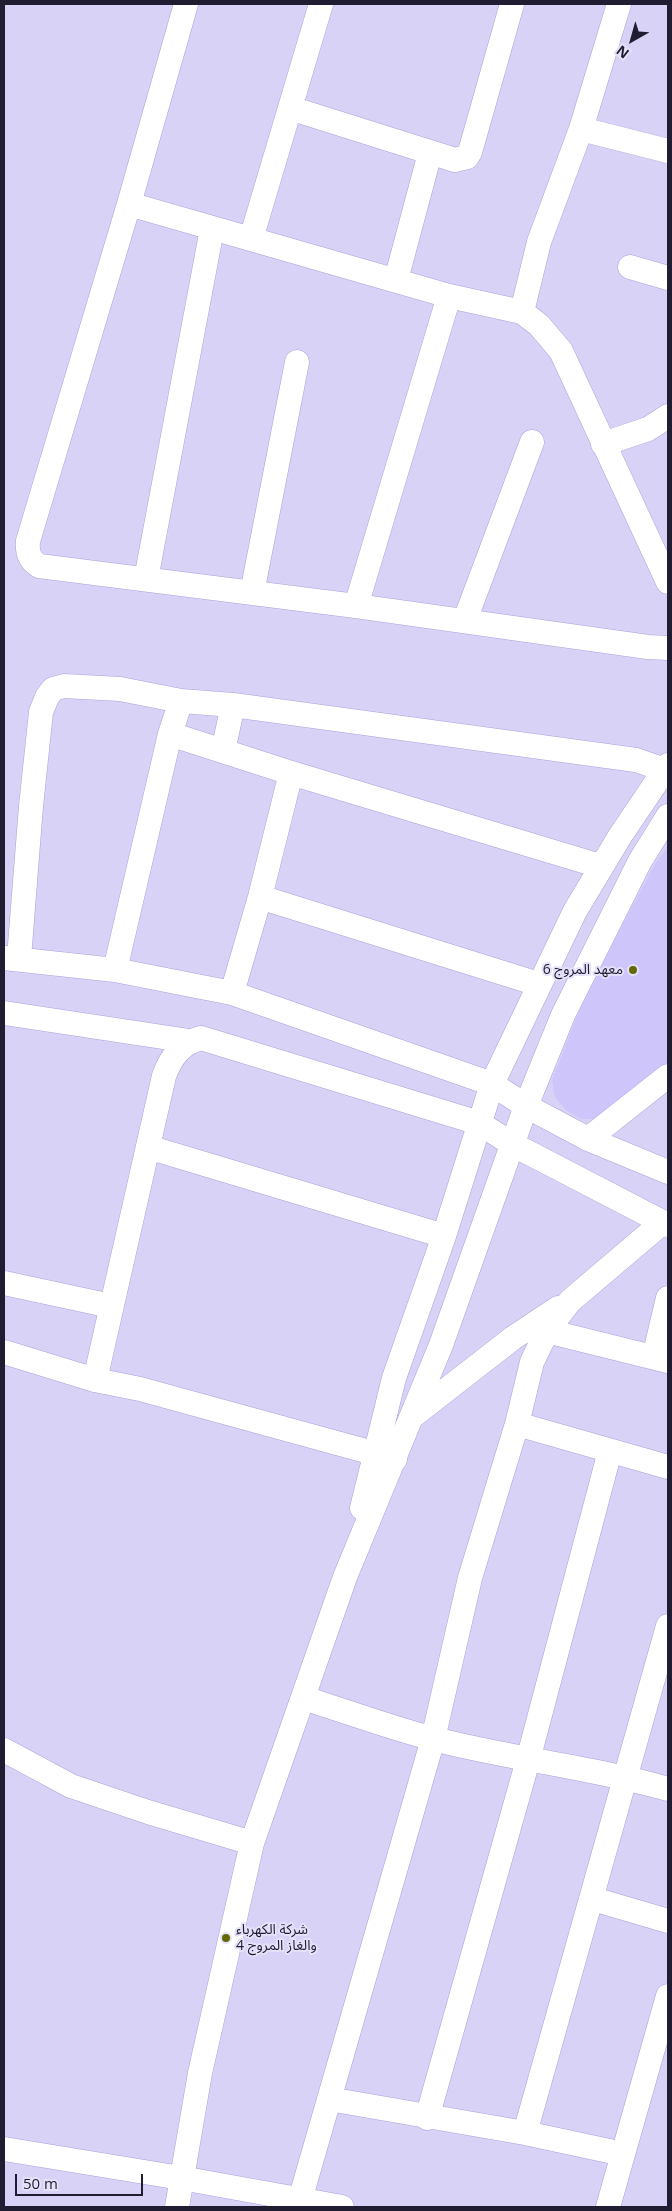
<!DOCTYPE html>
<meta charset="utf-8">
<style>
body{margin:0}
#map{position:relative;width:672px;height:2211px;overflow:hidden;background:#d7d2f6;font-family:"Open Sans",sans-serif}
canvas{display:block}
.frame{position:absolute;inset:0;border:5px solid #201c32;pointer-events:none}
.north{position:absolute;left:607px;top:15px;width:50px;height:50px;-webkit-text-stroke:4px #e4e1f9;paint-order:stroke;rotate:218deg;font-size:14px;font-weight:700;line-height:20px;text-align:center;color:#201c32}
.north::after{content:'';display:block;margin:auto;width:18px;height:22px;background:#201c32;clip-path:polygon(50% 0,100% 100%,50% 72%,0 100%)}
.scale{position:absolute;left:15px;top:2174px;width:128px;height:22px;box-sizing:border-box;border:2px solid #201c32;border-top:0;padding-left:6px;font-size:15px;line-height:18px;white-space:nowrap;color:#201c32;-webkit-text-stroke:4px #e4e1f9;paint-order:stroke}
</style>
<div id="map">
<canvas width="672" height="2211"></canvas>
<div class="frame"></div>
<div class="north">N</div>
<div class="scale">50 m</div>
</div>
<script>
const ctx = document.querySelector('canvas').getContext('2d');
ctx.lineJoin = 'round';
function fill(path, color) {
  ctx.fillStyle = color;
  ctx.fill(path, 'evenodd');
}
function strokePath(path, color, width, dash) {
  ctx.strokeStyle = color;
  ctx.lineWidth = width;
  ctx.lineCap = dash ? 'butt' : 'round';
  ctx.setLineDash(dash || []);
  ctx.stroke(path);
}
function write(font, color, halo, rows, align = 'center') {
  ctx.font = font + ' "Open Sans","Noto Sans Arabic",sans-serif';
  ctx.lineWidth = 4;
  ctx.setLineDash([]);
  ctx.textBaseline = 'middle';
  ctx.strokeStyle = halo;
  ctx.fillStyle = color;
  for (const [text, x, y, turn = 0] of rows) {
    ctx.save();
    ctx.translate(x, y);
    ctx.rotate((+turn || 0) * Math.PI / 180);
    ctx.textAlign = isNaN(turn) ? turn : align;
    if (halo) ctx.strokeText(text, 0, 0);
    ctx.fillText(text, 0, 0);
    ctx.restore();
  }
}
fill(new Path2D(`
 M668,847v217l-68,55h-19l-15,-9 -11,-13 -3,-17 35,-89 69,-129z`), '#cec5fb');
const minor = new Path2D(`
 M186,4l-57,200 -101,337c-1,11 1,19 11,25l317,40 292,41 20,1
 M290,108l165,52 12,-3 3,-5 42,-148
 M581,129l87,22
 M129,204l320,92 73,16 17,13 22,26 107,231
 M251,239l70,-235
 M630,267l38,11
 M396,280l34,-127
 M522,312l17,-70 42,-113 38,-125
 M603,444l45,-15 20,-13
 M146,579l66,-350
 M252,593l45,-231
 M356,606l93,-310
 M465,620l67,-178
 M170,734l121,39 309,93
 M223,751l10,-46
 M260,897l278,87
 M4,958l111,12 117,23 260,91 34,22 62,33 80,33
 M19,958l12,-152 10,-94 6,-15 6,-8 11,-3 56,3 61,12 52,4 403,55 32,11
 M115,970l55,-236 11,-33
 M232,993l28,-96 31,-124
 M4,1013l185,28
 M588,1139l80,-63
 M148,1147l296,89
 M4,1283l107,23
 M547,1331l121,30
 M4,1352l91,28
 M654,1357l14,-59
 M414,1415l99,-77 45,-30
 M517,1424l151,43
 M395,1459l-255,-70 -45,-9 69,-304c7,-19 17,-33 37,-38l278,85 33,21 156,81
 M362,1508l32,-130 50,-142 48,-152 83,-173 45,-75 48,-71
 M303,1698c43,13 87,30 131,41 77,20 157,28 234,50
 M4,1750l67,36 77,26 104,31
 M593,1899l75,22
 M329,2099l196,34 98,21
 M427,2118l101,-358 82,-309
 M525,2133l143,-507
 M4,2149l177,29 161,29
 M300,2200l133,-461 37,-161 47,-154 15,-62 15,-31 23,-30 93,-79
 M177,2207l23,-134 52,-230 93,-266 96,-232 85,-239 37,-91 77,-154 28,-45
 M608,2207l60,-211`);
strokePath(minor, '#aca2db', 25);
strokePath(minor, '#fff', 24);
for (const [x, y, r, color] of [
 [633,970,5,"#646805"],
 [226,1938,5,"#646805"]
]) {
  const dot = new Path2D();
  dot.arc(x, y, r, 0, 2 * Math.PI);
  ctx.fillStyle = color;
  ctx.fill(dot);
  strokePath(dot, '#e4e1f9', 2);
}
write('14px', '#201c32', '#e4e1f9', [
 ["معهد المروج 6",623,970],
 ["شركة الكهرباء",236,1930,"left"],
 ["والغاز المروج 4",236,1946,"left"]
], 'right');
</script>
